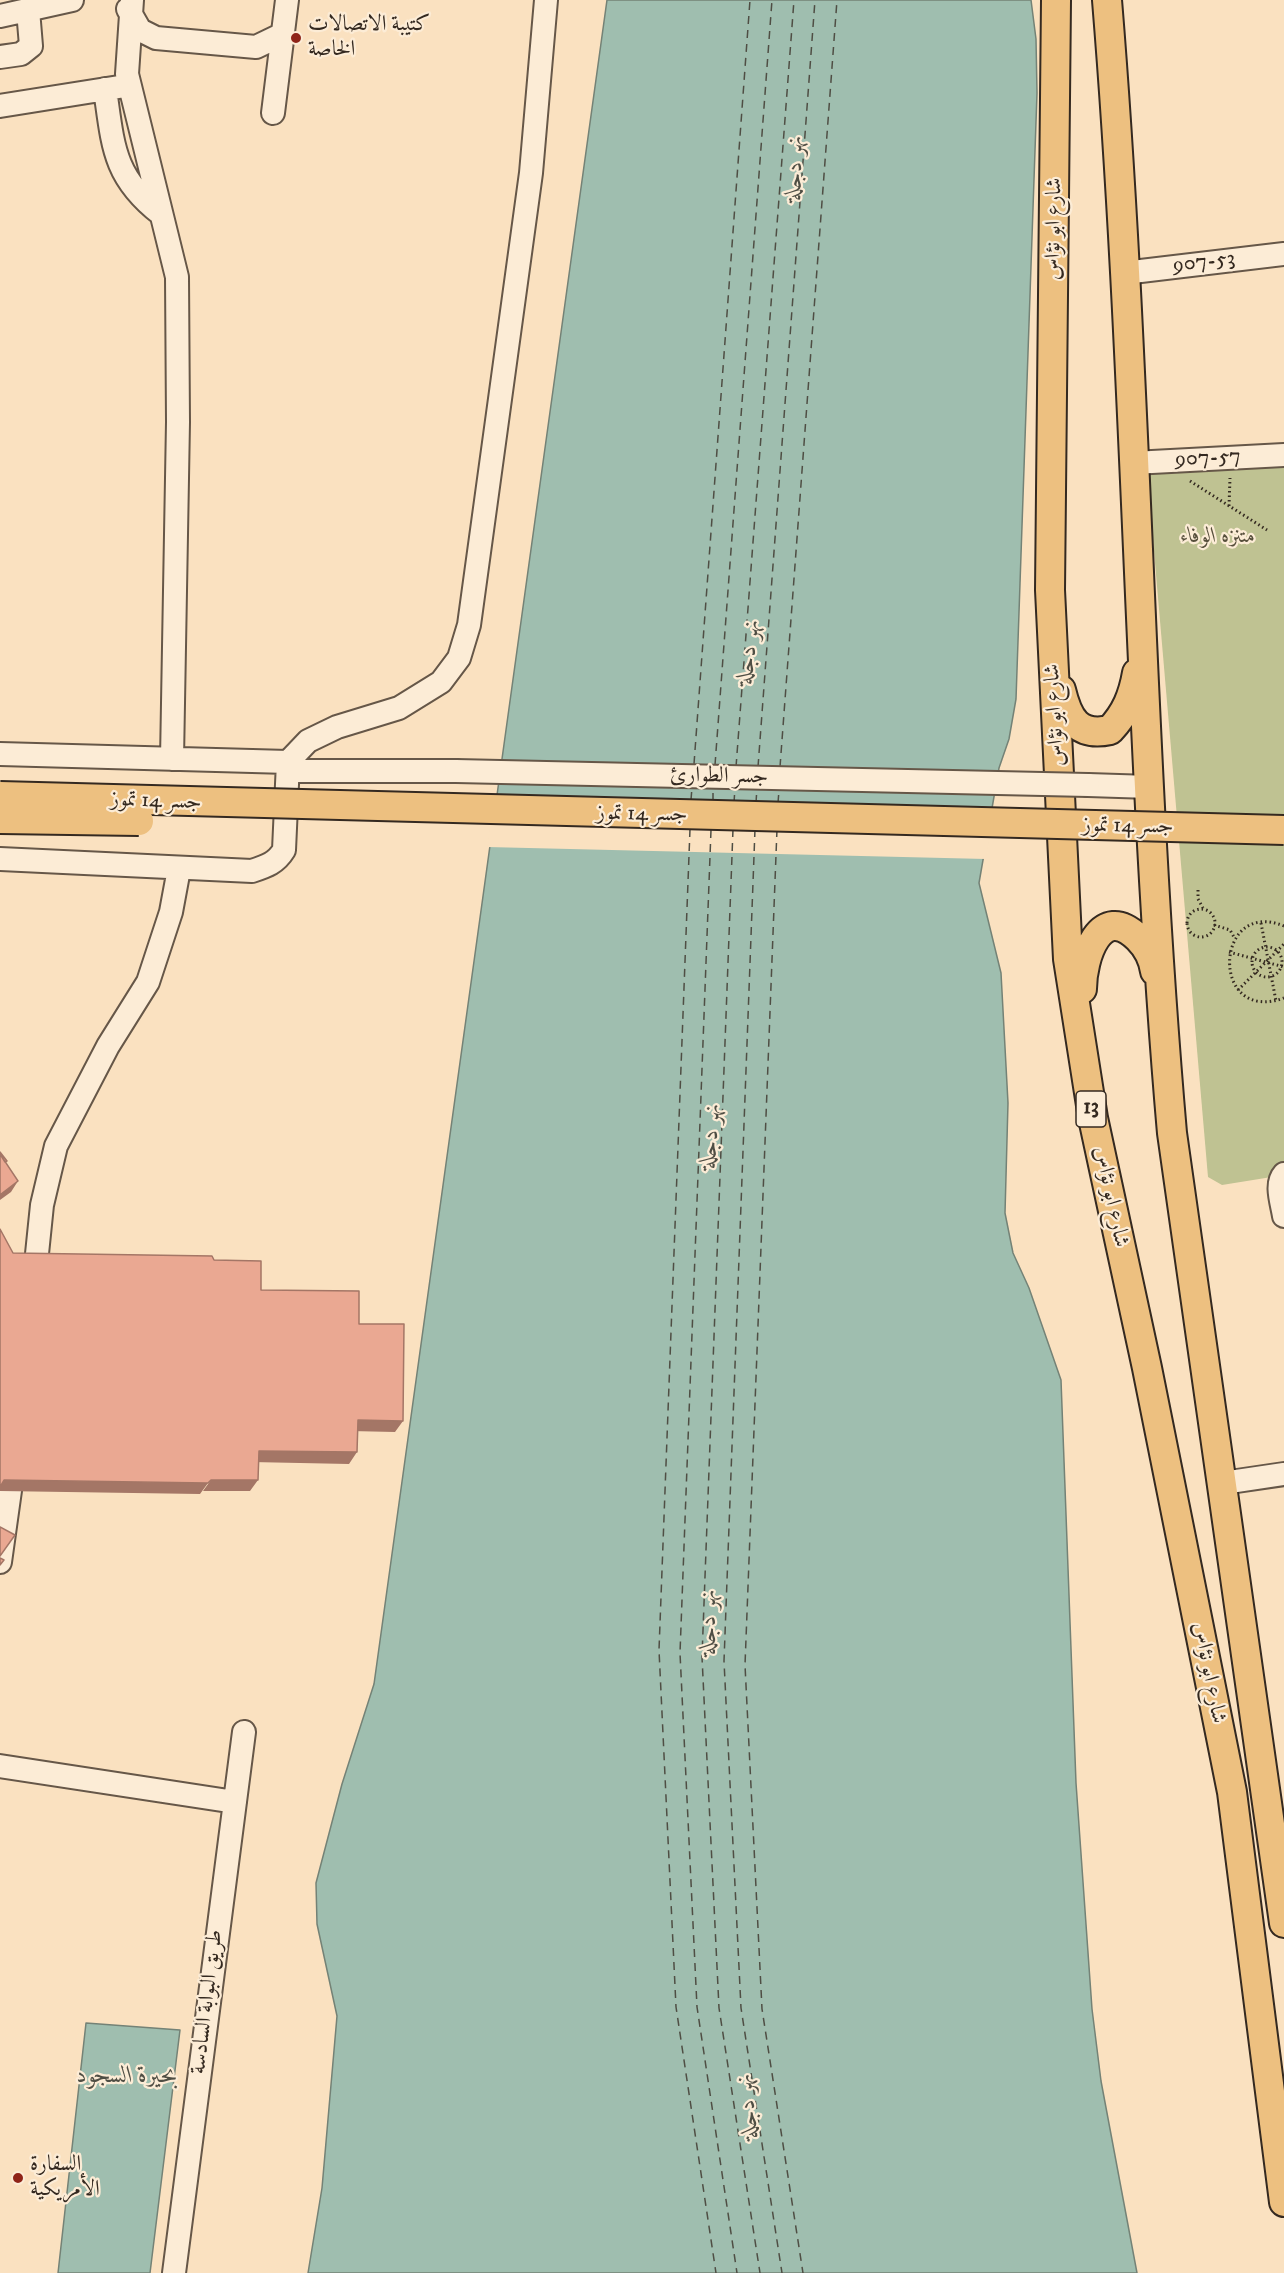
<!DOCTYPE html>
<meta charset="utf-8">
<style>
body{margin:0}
canvas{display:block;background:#fae1c0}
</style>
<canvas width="1284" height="2273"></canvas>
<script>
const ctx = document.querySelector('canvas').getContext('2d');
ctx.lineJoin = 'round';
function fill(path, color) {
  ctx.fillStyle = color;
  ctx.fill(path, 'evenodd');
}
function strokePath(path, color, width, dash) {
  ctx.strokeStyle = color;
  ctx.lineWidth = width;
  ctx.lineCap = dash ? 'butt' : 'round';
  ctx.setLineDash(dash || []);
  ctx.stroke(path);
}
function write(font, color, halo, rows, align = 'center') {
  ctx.font = font + ' "IM FELL DW Pica",Amiri,serif';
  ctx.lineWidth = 4.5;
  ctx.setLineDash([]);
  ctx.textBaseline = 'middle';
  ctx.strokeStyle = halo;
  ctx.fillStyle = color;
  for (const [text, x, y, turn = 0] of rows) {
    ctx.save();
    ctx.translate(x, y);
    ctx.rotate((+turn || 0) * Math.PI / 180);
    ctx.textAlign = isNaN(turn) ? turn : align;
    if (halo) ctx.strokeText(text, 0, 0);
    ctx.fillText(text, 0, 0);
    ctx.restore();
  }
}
fill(new Path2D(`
 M1284,460v715l-62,10 -14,-8 -61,-707z`), '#bfc292');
const water = new Path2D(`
 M607,0h424l5,39 1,54 -21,606 -7,40 -10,29 -20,115 22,90 7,130 -3,110 8,40 16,35 32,92 15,403 16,226 9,72 36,192h-829l14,-85 15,-172 -20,-92 -1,-41 26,-99 32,-100z
 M86,2023l94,7 -30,243h-92z`);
fill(water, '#9fbeaf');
strokePath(water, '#748276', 1.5);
fill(new Path2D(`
 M494,794l501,13 -9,52 -499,-12z`), '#fae1c0');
strokePath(new Path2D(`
 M694,764l56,-764
 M715,765l57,-765
 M736,767l58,-767
 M758,767l57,-767
 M780,767l57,-767
 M691,800l1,-13
 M713,801v-13
 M734,803l1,-16
 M756,803l1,-16
 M778,803l1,-13
 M690,829l-31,821 17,357 40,266
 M733,829l-31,828 17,351 41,265
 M755,829l-31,832 17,347 41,265
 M777,829l-32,836 17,344 41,264
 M711,830l-31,823 17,354 40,266`), '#4f4e44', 1.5, [8, 6]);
const minor = new Path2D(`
 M132,0l-5,74 50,203 1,145 -6,337
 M128,9l12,21 16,8 100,9 27,-13
 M0,16l72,-16
 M0,57l21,-3 10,-8 -3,-36
 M105,89c8,56 8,88 56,125
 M0,106l119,-19
 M273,113l14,-113
 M1124,273l160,-19
 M1133,463l151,-8
 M0,754l288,8 20,-21 29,-14 62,-19 42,-26 18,-24 10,-33 62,-452 15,-173
 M288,771h168
 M1088,785l62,2
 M0,859l252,12c15,-5 24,-8 32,-21l4,-88
 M1284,1174c-9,10 -2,29 0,42
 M34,1283l8,-78 14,-59 52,-100 40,-64 23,-70 8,-43
 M1223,1483l61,-9
 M0,1562l14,-100
 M0,1766l235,36
 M174,2273l70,-541`);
const major = new Path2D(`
 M1056,0l-6,590 18,369 25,159 54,250 85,424 52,410
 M1107,0c31,377 32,756 65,1133l112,790
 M1061,690c7,29 17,47 49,40 16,-17 23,-34 27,-57
 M1082,989c0,-31 18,-88 56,-51 9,9 15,20 17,33`);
strokePath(minor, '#665748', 26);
strokePath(major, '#342920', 32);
strokePath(new Path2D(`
 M1190,481l77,49
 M1229,506l1,-28
 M1198,890v9l5,9
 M1187 923a14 14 0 1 1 28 0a14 14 0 1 1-28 0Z
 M1261,923l15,78
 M1214,925l16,5 5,9
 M1284,926c-70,-29 -75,99 0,72
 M1252 962a15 15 0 1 1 30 0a15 15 0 1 1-30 0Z
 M1229,952l55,15
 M1238,990l46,-46`), '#342920', 3, [1.5, 3]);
strokePath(minor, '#fcecd6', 22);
strokePath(major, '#edc080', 28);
const minorBridge = new Path2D(`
 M456,771l632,14`);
const majorBridge = new Path2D(`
 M0,796l1284,34
 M0,819l139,2`);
strokePath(minorBridge, '#665748', 26, []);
strokePath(majorBridge, '#342920', 32, []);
strokePath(minorBridge, '#fcecd6', 22);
strokePath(majorBridge, '#edc080', 28);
fill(new Path2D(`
 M18,1181l-7,11 -11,8v-5z
 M358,1420l45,1 -8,11 -45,-1z
 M259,1451l98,1 -8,12 -98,-2z
 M4,1480l204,3 -8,11 -200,-3v-6z
 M211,1480h47l-8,11h-47z`), '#a47666');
const building = new Path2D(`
 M0,1152l7,9 -2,1 -5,-8z
 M0,1154l18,27 -18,14z
 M0,1229l13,24 199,3 2,4 47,1v29l98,1v33h45l-1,97 -45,-1 -1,32 -98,-1 -1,29h-47l-3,3 -204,-3 -4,7z
 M0,1527l15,8 -15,21z
 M0,1558l4,2 -4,5z`);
fill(building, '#eaa892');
strokePath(building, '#a47666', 1.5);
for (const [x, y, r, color] of [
 [296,38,6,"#8f2418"],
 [18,2178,6,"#8f2418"]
]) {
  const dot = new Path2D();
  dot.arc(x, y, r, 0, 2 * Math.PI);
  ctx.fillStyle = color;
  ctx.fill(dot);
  strokePath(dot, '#fcecd6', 2);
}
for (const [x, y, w] of [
 [1091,1109,30]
]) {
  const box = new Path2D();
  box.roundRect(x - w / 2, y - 18, w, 36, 4.5);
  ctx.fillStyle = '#fcecd6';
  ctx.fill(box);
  strokePath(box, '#342920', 1.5);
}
write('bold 21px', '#342920', null, [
 ["13",1091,1109]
]);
write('22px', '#342920', '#fcecd6', [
 ["كتيبة الاتصالات",308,25],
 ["الخاصة",308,50],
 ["السفارة",30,2165],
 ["الأمريكية",30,2190]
], 'left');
write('22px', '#342920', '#fcecd6', [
 ["شارع ابو نؤاس",1055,229,-89],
 ["907-53",1204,263,-7],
 ["907-57",1208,459,-3],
 ["شارع ابو نؤاس",1056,715,-93],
 ["جسر الطوارئ",719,777,1],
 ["جسر 14 تموز",156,802,2],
 ["جسر 14 تموز",642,815,1],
 ["جسر 14 تموز",1128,827,1],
 ["شارع ابو نؤاس",1110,1197,78],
 ["شارع ابو نؤاس",1208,1673,79],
 ["طريق البوابة السادسة",208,2002,-83]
]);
write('italic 22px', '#574f3c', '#fcecd6', [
 ["متنزه الوفاء",1218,537]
]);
write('italic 24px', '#4f4e44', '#fcecd6', [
 ["نهر دجلة",796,168,-89],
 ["نهر دجلة",750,652,-84],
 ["نهر دجلة",712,1136,-86],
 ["نهر دجلة",710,1622,-90],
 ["بحيرة السجود",127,2077],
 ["نهر دجلة",749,2106,-97]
]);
</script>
